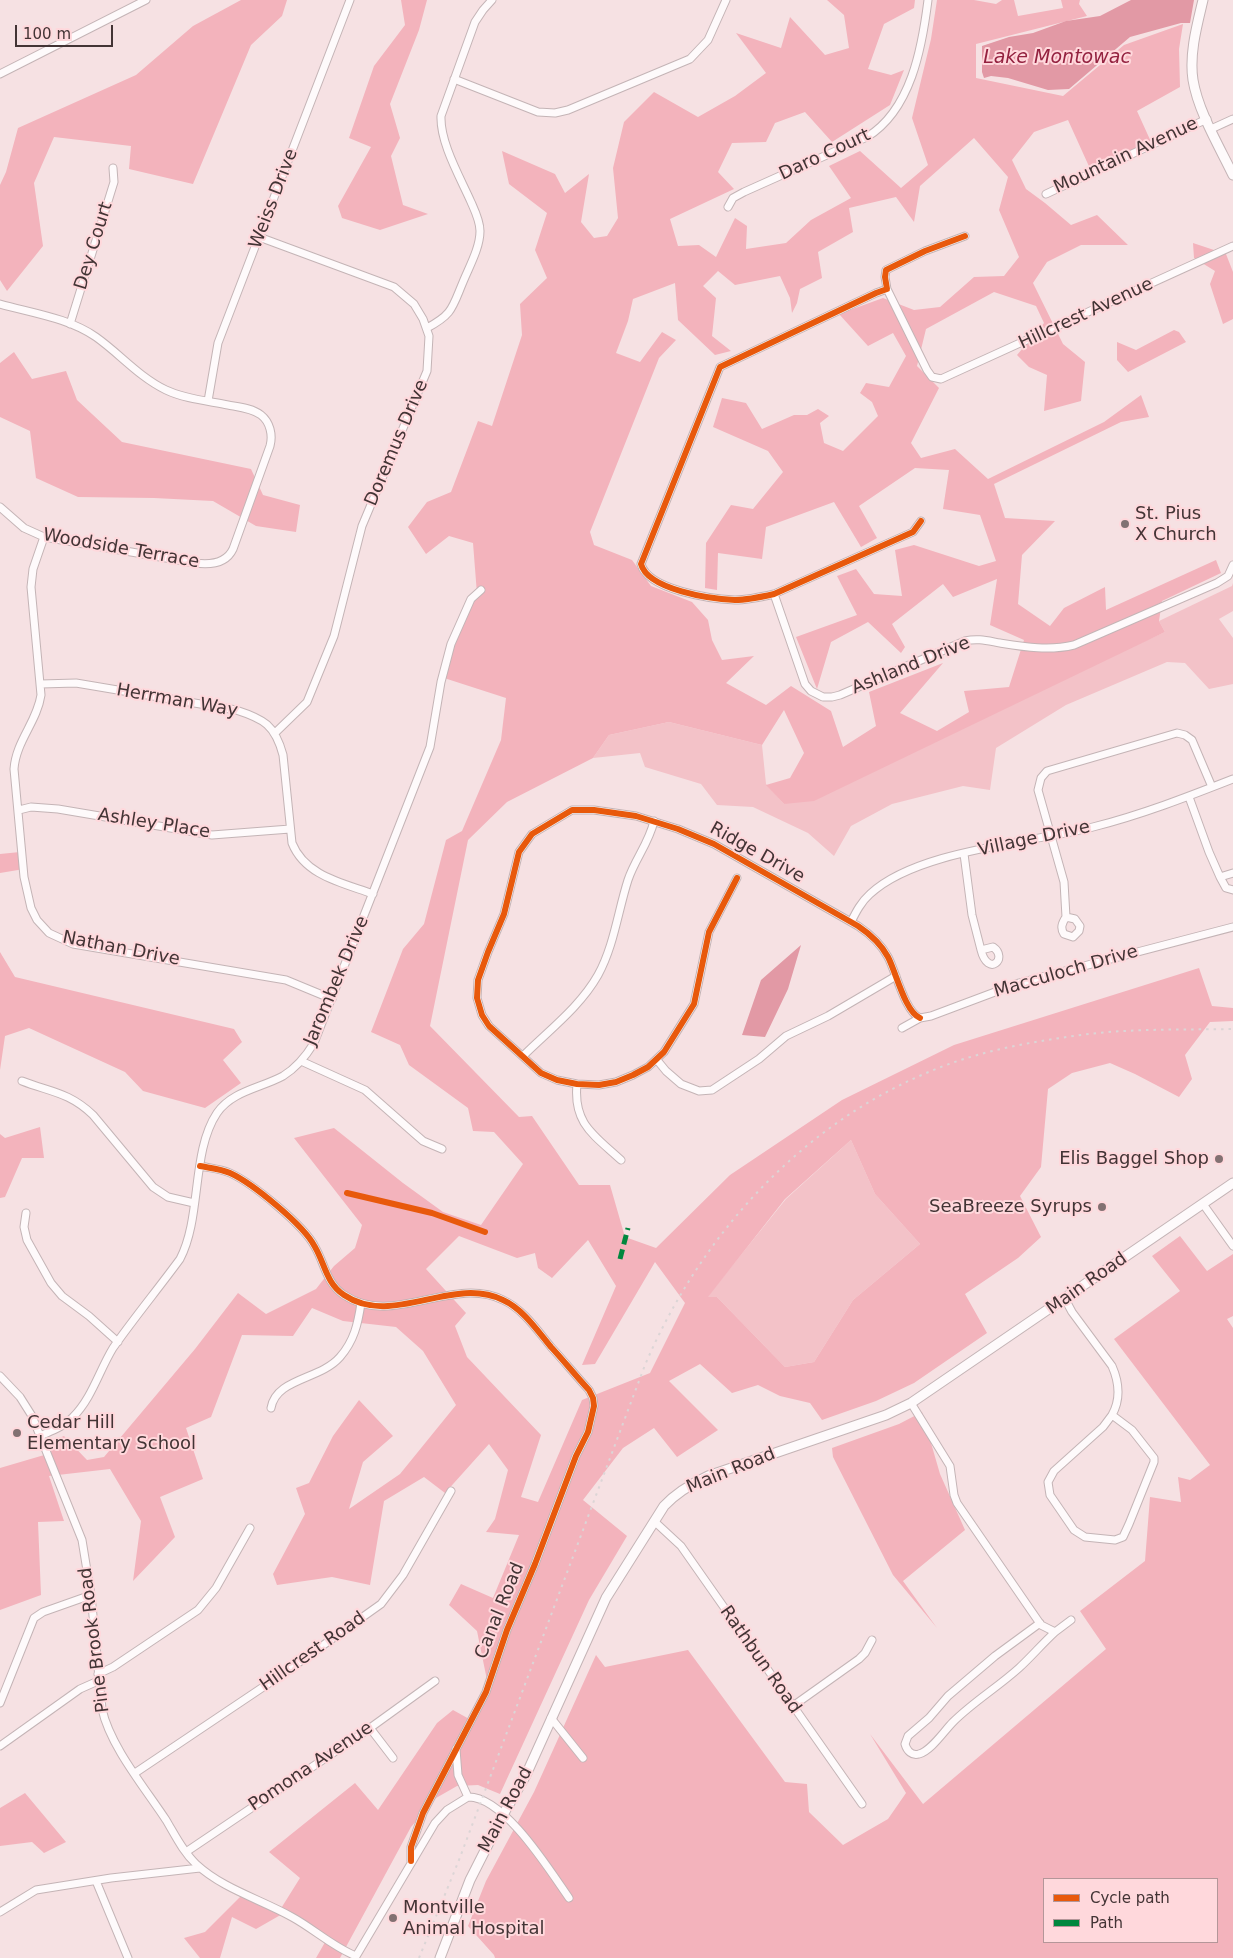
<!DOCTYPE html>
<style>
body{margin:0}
#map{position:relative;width:1233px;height:1958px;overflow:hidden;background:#f6e1e3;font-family:"DejaVu Sans",sans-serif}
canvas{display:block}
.legend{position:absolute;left:1043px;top:1878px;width:175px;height:65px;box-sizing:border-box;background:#ffd8dc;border:1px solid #b49699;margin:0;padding:6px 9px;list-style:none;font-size:15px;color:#433435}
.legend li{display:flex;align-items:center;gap:10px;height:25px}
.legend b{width:25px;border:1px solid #b49699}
.scale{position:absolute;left:15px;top:25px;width:98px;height:22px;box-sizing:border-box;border:2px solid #433435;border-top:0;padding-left:6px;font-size:15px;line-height:18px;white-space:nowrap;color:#433435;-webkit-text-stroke:4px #ffd8dc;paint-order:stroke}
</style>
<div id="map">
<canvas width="1233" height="1958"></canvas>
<ul class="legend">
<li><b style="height:6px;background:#e8590c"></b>Cycle path</li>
<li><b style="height:6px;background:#00873e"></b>Path</li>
</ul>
<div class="scale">100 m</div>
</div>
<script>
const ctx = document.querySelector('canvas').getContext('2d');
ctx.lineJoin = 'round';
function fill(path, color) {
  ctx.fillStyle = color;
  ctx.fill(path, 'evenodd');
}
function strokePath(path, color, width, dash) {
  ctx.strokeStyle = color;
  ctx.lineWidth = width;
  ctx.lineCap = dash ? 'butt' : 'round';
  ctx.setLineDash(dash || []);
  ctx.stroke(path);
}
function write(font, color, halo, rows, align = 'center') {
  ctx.font = font + ' "DejaVu Sans",sans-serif';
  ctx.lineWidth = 4;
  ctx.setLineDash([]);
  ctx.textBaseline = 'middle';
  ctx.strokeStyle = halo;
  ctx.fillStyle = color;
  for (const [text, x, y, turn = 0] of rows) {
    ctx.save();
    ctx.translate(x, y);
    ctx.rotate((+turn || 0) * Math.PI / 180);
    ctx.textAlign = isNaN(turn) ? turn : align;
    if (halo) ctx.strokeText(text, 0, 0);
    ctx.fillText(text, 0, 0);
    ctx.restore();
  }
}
fill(new Path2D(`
 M1233,583v28l-14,8 14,19v46l-24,5 -24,-26 -18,-1 -101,43 -70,43 -6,42 -27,-4 -71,18 -41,22 -17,30 -26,-23 -55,-26 -36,-2 -16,-21 -56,-17 -5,-14 -47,5 16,-23 60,-13 93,23 4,39 18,20 381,-172 -6,-11 73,-35z
 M851,1140l24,54 45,50 -67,56 -39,62 -29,5 -68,-70h-10l79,-98z`), '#f3c2c8');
fill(new Path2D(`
 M241,0h46l-5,16 -31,29 -58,139 -64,-15 2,-23 -77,-9 -20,46 9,63 -36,45 -7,-11v-95l6,-13 12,-44 118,-53 57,-49z
 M401,0h26l-8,30 -29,74 10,34 -9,18 12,49 25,9 -48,16 -38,-12 -4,-12 33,-59 -22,-9 25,-72 31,-41z
 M827,0h88l-1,8 -30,16 -16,45 23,6 13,-5 -14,35 -58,37 -27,-30 -30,11 -9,19 -34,1 -14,29 16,17 -64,30 8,27 21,-1 17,12 19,-39 12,8 -1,23 40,-6 25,-23 40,-22 -22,-32 31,-15 41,37 27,-23 -16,-47 19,-79 6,-39h37l22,4 6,-4h12l4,16 45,-8 -2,-8h19l-1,4 8,12 -111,28v34l87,18 61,-51 59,-21 -4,25 1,38 -43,24 15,33 -60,29 -24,-53 -34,12 -22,28 14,29 19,14 26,22 26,-10 31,30h-47l-34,17 -14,21 30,61 22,18 -4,39 -37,10 3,-36 -18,-8 -12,-12 27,-32 -8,-17 -42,-14 -68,37 -9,37 22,22 -28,55 10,15 34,-9 33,30 116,-57 37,-27 8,22 -28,5 -127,62 11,34 50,3 -33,34 -4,49 32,22 14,-18 41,-21 1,23 110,-50 5,13 -59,28 -3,20 6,11 -351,169 -30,3 -18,-19 24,-7 14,-25 -20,-43 -22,35 -93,-23 -60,13 -16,23 -86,44 -39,38 -38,186 89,91 13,-1 47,69h31l15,52 31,11 74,-73 112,-75 112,-55 245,-77 13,38 21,2v13l-23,1 -25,33 7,24 -13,18 -44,-23 -25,-11 -38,10 -24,16 -7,78 -21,29 21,41 -23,21 -53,36 22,39 -73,50 -38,18 -54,19 -12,-17 -30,-7 -22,-11 -26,8 -32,-29 -31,17 49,49 -41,27 -23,-29 -31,20 -40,52 44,36 -38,64 -89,194 -22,-9 -21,1 -21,12 -25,29 -71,131h-24l12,-21 -44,-24 -28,16 -24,-12 -12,41h-20l-16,-20 21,-6 38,-38 37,16 20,-32 -31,-26 86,-69 23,27 59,-87 16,-13 18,10 17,-35 -11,-54 -28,-26 12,-21 32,14 26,-63 -33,-3 9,-13 13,-49 -19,-26 -44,49 -21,-16 -40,24 -14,84 -38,-8 -55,8 -4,-11 32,-60 -9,-26 13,-5 24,-47 26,-36 34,36 -30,26 -14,47 51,-35 56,-69 -33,-54 -27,-24 -53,-6 -31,-13 -19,28 -51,-1 -31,82 -25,11 17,51 -43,18 15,40 -42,44 8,-60 -31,-52 -61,7 15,45 -26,1 3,73 -41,15v-142l51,-15 1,-12 12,-5 23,24 17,-3 91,-108 43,-56 28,21 50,-25 18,-23 21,-18 7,-23 -68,-87 40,-10 69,55 40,29 38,13 42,-61 -29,-32 -21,-1 -5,-23 -59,-43 -9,-20 -29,-13 32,-83 21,-25 22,-84 16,-9 39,-91 5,-42 -65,-21 26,-69 10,-14 -4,-51 -24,-7 -23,18 -18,-27 19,-25 24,-10 27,-71 14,5 30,-91 -2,-31 27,-26 -12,-28 12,-37 -38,-29 -7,-33 53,23 10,19 24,-19 -8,48 13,16 13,-2 11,-18 -5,-50 11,-46 30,-30 44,25 37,-21 31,-23 -30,-40 45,15 9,-31 35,38 24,-7 -5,-33zM974,138l34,39 -9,33 20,47 -15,19 -30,1 -34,30 -26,3 -31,-12 -44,16 29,32 25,-13 13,23 -17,31 -23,-4 -6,10 12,9 6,14 -35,35 -19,-8 -4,-20 9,-7 -11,-7 -11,6h-13l-32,14 -16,-26 -24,-5 -9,29 55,24 15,21 -30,37 -22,-4 -25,38 -1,45 12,2 1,-37 44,6 4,-32 68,-25 27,45 16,-9 -18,-32 56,-38 34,2 -6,39 37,6 16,46 -17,5 -65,-21 -19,5 7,46 -28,-2 -18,-25 -19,7 20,39 -61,22 21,52 14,-47 37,-20 33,31 4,-6 -13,-23 51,-40 10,13 44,-18 -7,46 34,15 -15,47 -45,4 5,21 -32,19 -37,-18 43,-50 -74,29 7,34 -33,21 -12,-36 -40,-25 -25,19 -40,-22 28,-27 -32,4 -10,-20 -4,-20 -16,-18 -41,-16 -19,-26 -38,-15 -4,-13 69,-174 17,-18 -14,-8 -22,30 -24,-9 12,-32 5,-22 42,-16 3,37 37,35 16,-4 -19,-15 4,-38 -13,-12 15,-15 17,14 45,-9 10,22 2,15 5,-10 3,-14 22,-11 -4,-26 35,-20 -4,-24 47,-11 18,25 6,-36zM851,1140l24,54 45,50 -67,56 -39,62 -29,5 -68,-70h-9l77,-98zM459,1236l58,22 18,-5 3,15 14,10 36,-38 28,46 -34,79 13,-1 60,-102 30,41 -35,70 -68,27 -44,102 -17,-5 20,-62 -74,-78 -12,-31 11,-13 -40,-44z
 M1193,243l33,11 7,18v47l-10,5 -13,-40 5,-13 -21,-13z
 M1174,330l5,2 7,10 -58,30 -11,-12v-18l19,8z
 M14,352l18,27 34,-8 11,29 45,42 129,27 12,26 37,10 -4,27 -40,-6 -43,-25 -59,-3 -76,-1 -42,-19 -6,-47 -30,-14v-54z
 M20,852l4,17 -24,4v-19z
 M0,952l15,25 219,52 8,13 -19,18 18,23 -36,25 -62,-17 -18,-19 -96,-44 -24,8 -5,34z
 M40,1127l4,31h-22l-17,39 -5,1v-64l5,4z
 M1180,1236l27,35 26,-17v62l-6,3 6,9v630h-738l-1,-3 -26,-29 18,-45 48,-89 62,-137 9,12 83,-17 97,132 22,2 2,28 34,33 45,-26 18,-26 -36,-59 53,70 183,-155 -26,-38 65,-50 5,-64 31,5 -3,-25 12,3 20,-15 -96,-126 66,-48 -28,-35zM1044,1879h173v63h-173z
 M922,1412l18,62 25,56 -62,51 34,47 -44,-53 -60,-118 -1,-9 67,-24z
 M25,1793l41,49 -22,11 -12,-11 -32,4v-38z`), '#f3b3bc');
fill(new Path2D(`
 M1131,0h63l-4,23h-9l-51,14 -61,52 -21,1 -40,-12 -17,-2 -7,2 -2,-6v-26l27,-9 24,-4 33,-12 34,-5z
 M801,945l-13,44 -23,48 -23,-2 19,-55z`), '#e299a5');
const minor = new Path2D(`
 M0,74l146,-74
 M454,79l84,33 17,1 13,-3 122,-51 18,-19 18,-40
 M1211,129l22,-10
 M1046,194l161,-75
 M728,207l5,-9 11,-6 123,-55c44,-27 55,-89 61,-137
 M259,237l135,50 20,17 9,15 6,17 -2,35 -65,155 -28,110 -27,66 -32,31
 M887,289l40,81 5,7 9,2 292,-133
 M0,304c32,9 69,14 96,33 24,17 43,40 70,53 19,9 42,11 62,15 11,2 24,3 33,10 9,7 12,20 9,31l-37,103c-7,15 -23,16 -38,14l-151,-26 -20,-9 -24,-21
 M70,324l44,-142 -1,-14
 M427,328c26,-14 25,-20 36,-46 6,-15 17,-34 17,-51 0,-10 -5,-20 -9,-29 -11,-25 -31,-59 -30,-86l34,-94 8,-12 9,-10
 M208,401l10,-58 132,-343
 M921,521l-8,11 -139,62c-13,3 -26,6 -39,6 -24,-1 -87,-10 -94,-36l79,-197 156,-74 11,-4 -2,-12 1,-7 39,-19 40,-15
 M44,537l-11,32 -2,18 10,108c-4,27 -25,46 -27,74l10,108 7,31 6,12 12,13 24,11 213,36 46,19
 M774,594l31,90 6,7 12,6h9l8,-2 125,-54c13,-3 23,0 35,2 25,4 49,8 74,2l143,-62 11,-7 5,-11
 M41,684l35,-1 160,27c28,9 39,15 47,45l9,88c13,33 51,40 81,51
 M1189,797l20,55 11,25
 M19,810l12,-3 27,2 154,26 78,-6
 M964,854l8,61 9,35
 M1233,873l-13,4 6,11 7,2
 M737,878l-28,54 -15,72 -30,48 -16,15 -15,8 -17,7 -17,3 -22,-1 -20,-4 -16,-7 -52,-47 -7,-11 -5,-17 1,-18 10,-28 16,-38 15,-62 13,-18 40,-24h22l42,6 42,13 36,15 144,82c12,8 23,18 30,31 8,15 17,55 32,61
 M1066,917l-2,-35 -26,-92 3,-12 6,-7 130,-38 8,2 7,5 20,47
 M1066,917l9,2 5,7 -1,5 -6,6 -9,-3c-4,-6 -2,-11 2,-17z
 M851,922c5,-10 10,-20 19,-28 47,-44 160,-51 223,-67 48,-12 94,-30 140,-48
 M993,947c16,11 -5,31 -12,3z
 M902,1028l18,-10 11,-2 88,-33 214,-56
 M523,1056c25,-25 57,-49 75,-81 16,-29 20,-64 30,-95 7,-21 21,-37 26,-59
 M657,1060l9,11 15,13 18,7 13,-1 47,-31 27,-23 42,-20 68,-40
 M301,1061l64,29 58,51 19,8
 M22,1081c28,11 47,11 71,34l60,72 15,10 26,6
 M577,1084c-4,40 17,51 44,76
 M200,1166c10,2 21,3 30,7 22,10 74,52 85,74 10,17 11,36 29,48 49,33 108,-20 159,5 20,9 34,30 48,47 13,14 25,29 38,43l4,8 1,8 -6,26 -12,24 -41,108 -28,66 -21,62 -63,121 -12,34v14
 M1203,1204l30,42
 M26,1213l-2,14 3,13 24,43 11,13 27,20 29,26
 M1065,1299l7,13 40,54c7,16 9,33 0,49
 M0,1376l20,21 12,19 50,124 9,55 11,114c8,37 43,79 64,111 9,15 17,32 30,44 27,25 64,35 96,53 22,12 41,30 64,39
 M911,1403l39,63 4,29 3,8 84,122 14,7 16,-12
 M271,1408c5,-30 49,-28 69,-51 14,-16 18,-33 21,-54
 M1112,1415l20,15 22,28v4l-25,62 -6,13 -8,3 -30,-3 -11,-7 -24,-35 -2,-13 6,-11 49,-44z
 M40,1436c11,-5 25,-10 33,-19 19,-19 26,-46 40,-69 21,-30 45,-59 67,-89 22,-42 11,-107 37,-146 15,-22 44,-25 66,-37 13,-8 23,-20 31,-33l116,-296 11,-65 10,-38 20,-45 10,-9
 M654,1521l27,25 181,258
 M1040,1623l-45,33 -47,40 -19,22 -21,18 -3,8c2,7 7,12 14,10 12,-3 25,-23 34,-32 20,-20 45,-35 66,-54 12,-11 23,-24 36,-36
 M98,1674l15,-7 85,-57 18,-22 34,-60
 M0,1703l34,-85 9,-6 48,-17
 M793,1706l66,-47 6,-6 7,-13
 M551,1718l32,40
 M370,1728l23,30
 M0,1746l80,-57 18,-8
 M456,1749l2,26 10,22
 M135,1773l149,-100 97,-69 22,-29 48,-84
 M186,1852l184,-124 65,-47
 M96,1881l32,77
 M0,1912l36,-22 75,-12 89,-10
 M355,1958l80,-135 12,-13 21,-13c36,-1 82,74 101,101`);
const major = new Path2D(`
 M1203,0c-6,25 -14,54 -10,80 5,31 26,66 40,95
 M440,1958l30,-78 34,-67 22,-38 80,-177 58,-92c13,-14 27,-22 44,-30l178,-61 25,-12 322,-220`);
strokePath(minor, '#c4b4b6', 9);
strokePath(major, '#c4b4b6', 11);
strokePath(minor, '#fefafb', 7);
strokePath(major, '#fefafb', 9);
strokePath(new Path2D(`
 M419,1958l40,-98 186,-495c54,-126 151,-236 279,-291 45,-20 94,-30 143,-37 54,-9 111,-7 166,-8`), '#dcd5d6', 2, [2.5, 5]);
strokePath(new Path2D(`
 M620,1259l8,-31`), '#00873e', 5, [10, 5]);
strokePath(new Path2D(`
 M921,521l-8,11 -139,62c-13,3 -26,6 -39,6 -24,-1 -87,-10 -94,-36l79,-197 156,-74 11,-4 -2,-12 1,-7 39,-19 40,-15
 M737,878l-28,54 -15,72 -30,48 -16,15 -15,8 -17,7 -17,3 -22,-1 -20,-4 -16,-7 -52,-47 -7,-11 -5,-17 1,-18 10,-28 16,-38 15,-62 13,-18 40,-24h22l42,6 42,13 36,15 144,82c12,8 23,18 30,31 8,15 17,55 32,61
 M200,1166c10,2 21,3 30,7 22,10 74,52 85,74 10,17 11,36 29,48 49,33 108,-20 159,5 20,9 34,30 48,47 13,14 25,29 38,43l4,8 1,8 -6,26 -12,24 -41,108 -28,66 -21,62 -63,121 -12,34v14
 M347,1193l85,20 53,19`), '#e8590c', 6);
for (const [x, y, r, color] of [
 [1125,524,5,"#827172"],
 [1219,1159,5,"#827172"],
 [1102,1207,5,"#827172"],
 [17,1433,5,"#827172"],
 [393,1918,5,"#827172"]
]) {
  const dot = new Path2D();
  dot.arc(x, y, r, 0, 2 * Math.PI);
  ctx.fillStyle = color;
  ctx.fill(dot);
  strokePath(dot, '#ffd8dc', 2);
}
write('18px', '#433435', '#ffd8dc', [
 ["Daro Court",825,155,-25],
 ["Mountain Avenue",1126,156,-25],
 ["Weiss Drive",274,199,-69],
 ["Dey Court",94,246,-73],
 ["Hillcrest Avenue",1086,314,-25],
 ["Doremus Drive",397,443,-67],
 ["Woodside Terrace",121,549,10],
 ["Ashland Drive",911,666,-22],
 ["Herrman Way",177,701,10],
 ["Ashley Place",154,824,9],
 ["Village Drive",1034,839,-12],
 ["Ridge Drive",757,853,29],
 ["Nathan Drive",121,949,11],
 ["Macculoch Drive",1066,972,-16],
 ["Jarombek Drive",337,981,-67],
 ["Main Road",1087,1284,-35],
 ["Main Road",731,1471,-22],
 ["Canal Road",500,1611,-68],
 ["Pine Brook Road",95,1640,-97],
 ["Hillcrest Road",313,1652,-35],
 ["Rathbun Road",760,1660,55],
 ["Pomona Avenue",311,1767,-34],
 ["Main Road",506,1810,-62]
]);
write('18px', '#433435', '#ffd8dc', [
 ["St. Pius",1135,514],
 ["X Church",1135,535],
 ["Elis Baggel Shop",1209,1159,"right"],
 ["SeaBreeze Syrups",1092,1207,"right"],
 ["Cedar Hill",27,1423],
 ["Elementary School",27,1444],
 ["Montville",403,1908],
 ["Animal Hospital",403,1929]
], 'left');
write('italic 19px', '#942240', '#ffd8dc', [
 ["Lake Montowac",1057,58]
]);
</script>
